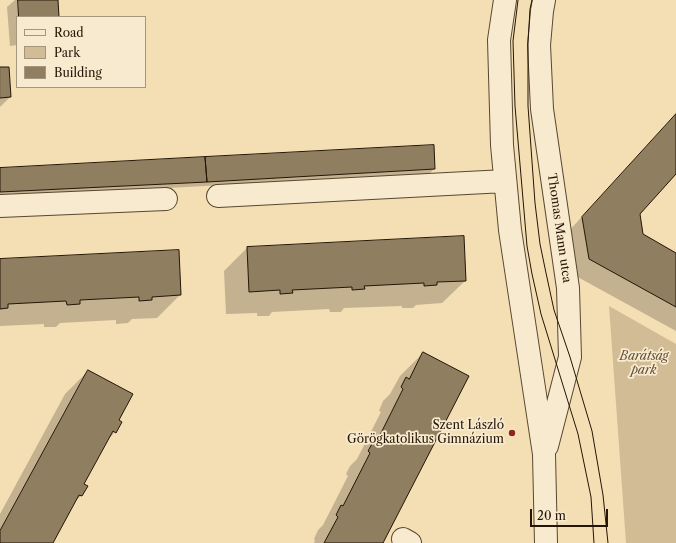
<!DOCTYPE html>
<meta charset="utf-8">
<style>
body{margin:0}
#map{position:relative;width:676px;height:543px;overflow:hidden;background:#f4deb4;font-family:"Libre Caslon Text",serif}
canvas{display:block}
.legend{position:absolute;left:16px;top:16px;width:130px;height:72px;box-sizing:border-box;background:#f8eace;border:1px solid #a3957e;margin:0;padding:5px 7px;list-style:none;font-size:12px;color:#241506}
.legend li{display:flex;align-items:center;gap:8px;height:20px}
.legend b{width:20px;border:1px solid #a3957e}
.scale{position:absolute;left:530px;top:509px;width:78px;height:18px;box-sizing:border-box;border:2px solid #241506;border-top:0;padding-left:5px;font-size:12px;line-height:14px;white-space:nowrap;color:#241506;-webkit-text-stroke:3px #f8eace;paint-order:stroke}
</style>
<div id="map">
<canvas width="676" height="543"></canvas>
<ul class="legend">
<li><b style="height:5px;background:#f8eace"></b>Road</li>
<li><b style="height:11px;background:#d1bc96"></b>Park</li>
<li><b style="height:11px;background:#907e60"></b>Building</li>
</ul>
<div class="scale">20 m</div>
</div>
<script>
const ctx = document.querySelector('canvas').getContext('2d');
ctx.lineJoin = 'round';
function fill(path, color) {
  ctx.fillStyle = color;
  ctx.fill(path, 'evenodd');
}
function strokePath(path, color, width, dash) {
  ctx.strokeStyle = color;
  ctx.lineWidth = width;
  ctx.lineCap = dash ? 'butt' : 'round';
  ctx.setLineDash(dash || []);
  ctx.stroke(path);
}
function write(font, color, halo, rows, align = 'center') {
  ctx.font = font + ' "Libre Caslon Text",serif';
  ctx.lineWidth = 3.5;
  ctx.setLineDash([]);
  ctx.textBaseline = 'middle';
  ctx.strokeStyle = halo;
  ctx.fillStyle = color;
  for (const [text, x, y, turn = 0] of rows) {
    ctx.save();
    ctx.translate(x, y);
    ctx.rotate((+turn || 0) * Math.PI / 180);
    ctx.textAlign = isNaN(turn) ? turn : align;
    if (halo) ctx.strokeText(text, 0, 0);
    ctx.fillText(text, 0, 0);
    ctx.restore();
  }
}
fill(new Path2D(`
 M609,306l67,38v199h-50z`), '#d1bc96');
fill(new Path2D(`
 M15,0h42l1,17h-41v28l-7,1 -3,-39z
 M0,68l10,29 -10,10z
 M676,114v59l-37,41 3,21 34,19v77l-102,-56 -7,-42z
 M0,169h434l-5,5 -429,23z
 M463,237l2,44 -23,22 -26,2 -3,3h-11v-2l-58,2 -3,4h-11l-1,-3 -57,3 -3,4h-12v-3l-31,1 -2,-43 23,-23z
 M0,260l180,35 -23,23 -25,1 -4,4 -12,1v-4l-56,3 -4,4h-12v-3l-44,2z
 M423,353l-41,190h-68l1,-3 -1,-1 4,-9 5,-5 25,-49 -2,-2 4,-8 7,-7 24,-47 -2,-1 4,-10 7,-7 10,-18z
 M88,371l29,50 -2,11 -10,11 -22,41 3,2 -5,10 -9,8 -20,39h-52v-29l65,-120z`), '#0003');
const building = new Path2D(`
 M18,0h40l1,17h-40z
 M0,67h9l2,30 -11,1z
 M676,114v60l-36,40 3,20 33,19v54l-87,-48 -7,-42z
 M434,145l1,24 -228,13 -2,-25z
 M205,157l2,25 -207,10v-24z
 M464,236l2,45 -29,1v3l-13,1v-3l-60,3 1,3 -13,1v-3l-60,3 1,3 -13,1v-4l-31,2 -2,-45z
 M179,250l2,45 -29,2v3l-13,1v-4l-59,3v4l-13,1 -1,-4 -58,3v4l-8,1v-50z
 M423,352l46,24 -86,167h-59l14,-26 -2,-2 5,-10 2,1 27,-53 -2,-2 5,-9 3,1 27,-54 -2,-2 5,-10 3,2z
 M88,370l45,24 -14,26 3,2 -6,11 -3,-2 -29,53 4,2 -6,10 -3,-1 -26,48h-53v-12z`);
fill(building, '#907e60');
strokePath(building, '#241506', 1);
const minor = new Path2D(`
 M505,0l-6,40 3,105 8,85 34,224 2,89
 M544,0l-2,11 -3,34 3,64 26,179 2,69 -23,89
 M218,196l287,-15
 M0,206l166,-7
 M403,539l7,4`);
strokePath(minor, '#584732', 24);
strokePath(minor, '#f8eace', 22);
strokePath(new Path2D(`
 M518,0l-5,41 2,65 12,140 5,28 9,40 37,120 13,63 3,46
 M532,0l-2,9 -2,34v63l7,97 5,41 6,29 8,37 16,47 22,74 11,64 5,48`), '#241506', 1);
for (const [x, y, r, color] of [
 [512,433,4,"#8f2418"]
]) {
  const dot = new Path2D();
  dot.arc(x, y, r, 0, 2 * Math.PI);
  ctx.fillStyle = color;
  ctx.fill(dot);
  strokePath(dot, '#f8eace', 1.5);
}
write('12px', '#241506', '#f8eace', [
 ["Thomas Mann utca",559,228,82]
]);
write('italic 12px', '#614f38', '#f8eace', [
 ["Barátság",644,357],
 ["park",644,371]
]);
write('12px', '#241506', '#f8eace', [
 ["Szent László",504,426],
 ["Görögkatolikus Gimnázium",504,440]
], 'right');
</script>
